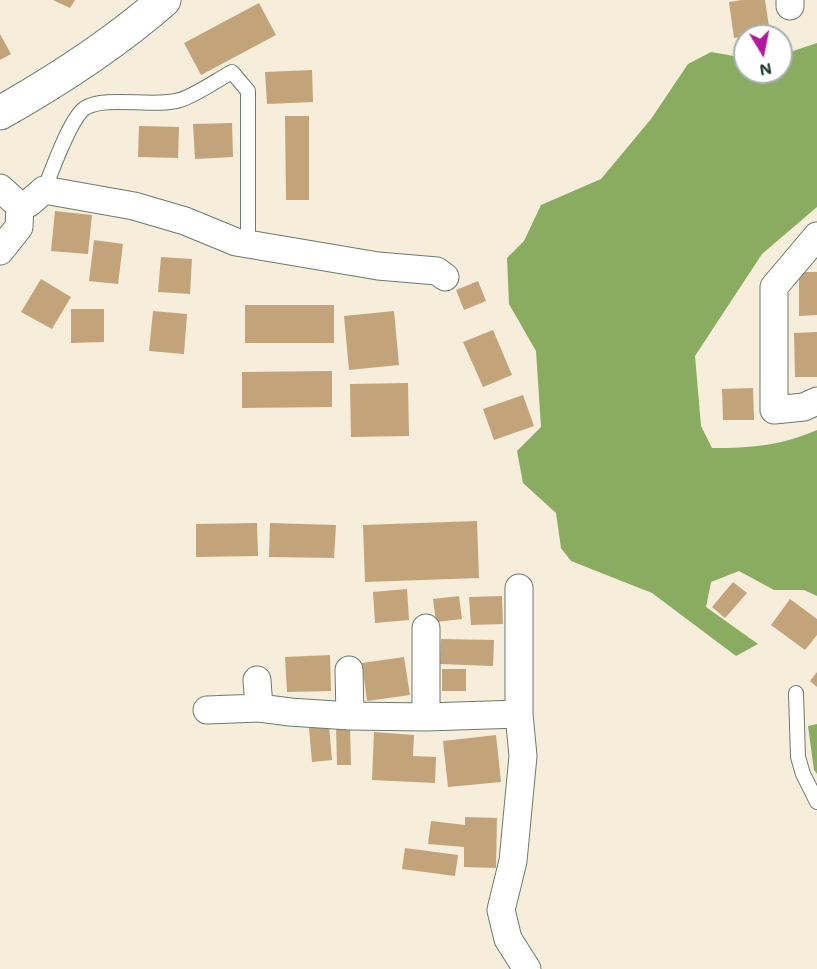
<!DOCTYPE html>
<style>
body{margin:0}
#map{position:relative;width:817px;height:969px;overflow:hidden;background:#f6eddb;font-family:Mali,sans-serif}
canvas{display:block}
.north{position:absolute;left:733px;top:24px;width:60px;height:60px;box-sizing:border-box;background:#fff;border:2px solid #a5b1ae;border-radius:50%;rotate:170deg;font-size:16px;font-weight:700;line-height:24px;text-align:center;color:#1f3d34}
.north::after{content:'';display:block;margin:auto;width:21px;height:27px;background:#b5179e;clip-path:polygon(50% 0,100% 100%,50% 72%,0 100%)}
</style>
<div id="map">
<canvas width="817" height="969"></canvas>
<div class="north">N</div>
</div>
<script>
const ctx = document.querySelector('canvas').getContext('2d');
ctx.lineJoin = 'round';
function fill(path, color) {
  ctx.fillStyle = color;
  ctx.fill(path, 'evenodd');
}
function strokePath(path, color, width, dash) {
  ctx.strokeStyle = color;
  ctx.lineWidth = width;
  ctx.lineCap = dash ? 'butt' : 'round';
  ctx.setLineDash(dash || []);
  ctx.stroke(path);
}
fill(new Path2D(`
 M817,43v164l-55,47 -67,102 6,70 11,22c38,0 69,-2 105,-18v166l-13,-6h-30l-35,-19 -28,11 -5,25 52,37 -22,12 -84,-63 -81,-32 -10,-13 -5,-35 -33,-30 -6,-32 24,-24 -5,-76 -27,-47 -2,-46 17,-17 17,-36 60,-26 50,-60 37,-55 23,-12 34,6v14h36v-17z
 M817,724v50l-3,-4 -6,-44z`), '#8aac60');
fill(new Path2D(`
 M53,0h22l-5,8z
 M742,0h23l5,33 -36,5 -5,-36z
 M259,3l17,32 -75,40 -17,-32z
 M0,34l11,20 -11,6z
 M312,70l1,32 -46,2 -2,-32z
 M285,116h24v84h-23z
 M232,123l1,34 -38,2 -2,-35z
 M139,126l40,1 -1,31 -40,-1z
 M55,211l37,4 -4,39 -37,-3z
 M94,240l29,4 -5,40 -29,-3z
 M161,257l31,2 -2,35 -32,-2z
 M799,272h18v43l-18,1z
 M41,279l30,18 -19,32 -31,-17z
 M478,281l8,20 -22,9 -8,-20z
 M245,305h89v38h-89z
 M71,309h33v33l-33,1z
 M153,311l34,3 -3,40 -35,-3z
 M394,311l5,54 -50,5 -5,-54z
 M493,330l19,45 -29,12 -20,-45z
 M817,332v45h-22l-1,-44z
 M332,371v36l-90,1v-36z
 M408,383l1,53 -58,1 -1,-53z
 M753,388l1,32h-31l-1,-31z
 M523,395l11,31 -40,14 -11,-31z
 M477,521l2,57 -114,4 -2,-57z
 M257,523l1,33 -62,1v-33z
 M270,523l66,2 -2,33 -65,-1z
 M733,582l14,11 -22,25 -13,-11z
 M407,589l2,31 -34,3 -2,-31z
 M459,596l3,23 -26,3 -3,-23z
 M502,596l1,28 -32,1 -2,-28z
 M790,599l27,20v16l-12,15 -34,-25z
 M441,639l53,1 -1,26 -53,-2z
 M330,655l1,36 -44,1 -2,-35z
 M404,657l6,38 -43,6 -5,-38z
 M442,669h24v22h-24z
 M817,672v15l-7,-6z
 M329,726l3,34 -20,2 -3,-34z
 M336,726h14l1,39h-14z
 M374,732l40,3 -1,21 23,1 -1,26 -63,-3z
 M496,735l5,47 -53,5 -5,-46z
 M465,817l32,1 -1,50 -32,-1v-20l-36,-3 3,-23 34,4z
 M405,848l53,7 -3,21 -53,-7z`), '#c3a47a');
const service = new Path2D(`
 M44,190c8,-19 26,-72 41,-82 21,-13 69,0 95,-8 16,-5 37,-20 52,-28l16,19v139l-4,13
 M796,693l2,64 5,17 14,28`);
const minor = new Path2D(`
 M790,0v6
 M0,188l20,18 -1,21 -19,24
 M20,206l9,-3 15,-13 90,16 51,15 51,21 142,24 59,5 8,6
 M817,236l-43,51v123l30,-3 13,-6
 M519,588v126l4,42 -10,105 -12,49 7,29 19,30
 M426,628v89
 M349,670l1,46
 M257,680l2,28
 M207,710l52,-2 31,4 60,4 76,1 93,-3`);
const tertiary = new Path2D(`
 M0,113c58,-33 114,-69 164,-113`);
strokePath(service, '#6a7b6e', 16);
strokePath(minor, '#6a7b6e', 29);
strokePath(tertiary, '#6a7b6e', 35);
strokePath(service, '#fff', 14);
strokePath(minor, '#fff', 27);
strokePath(tertiary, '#fff', 33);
</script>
